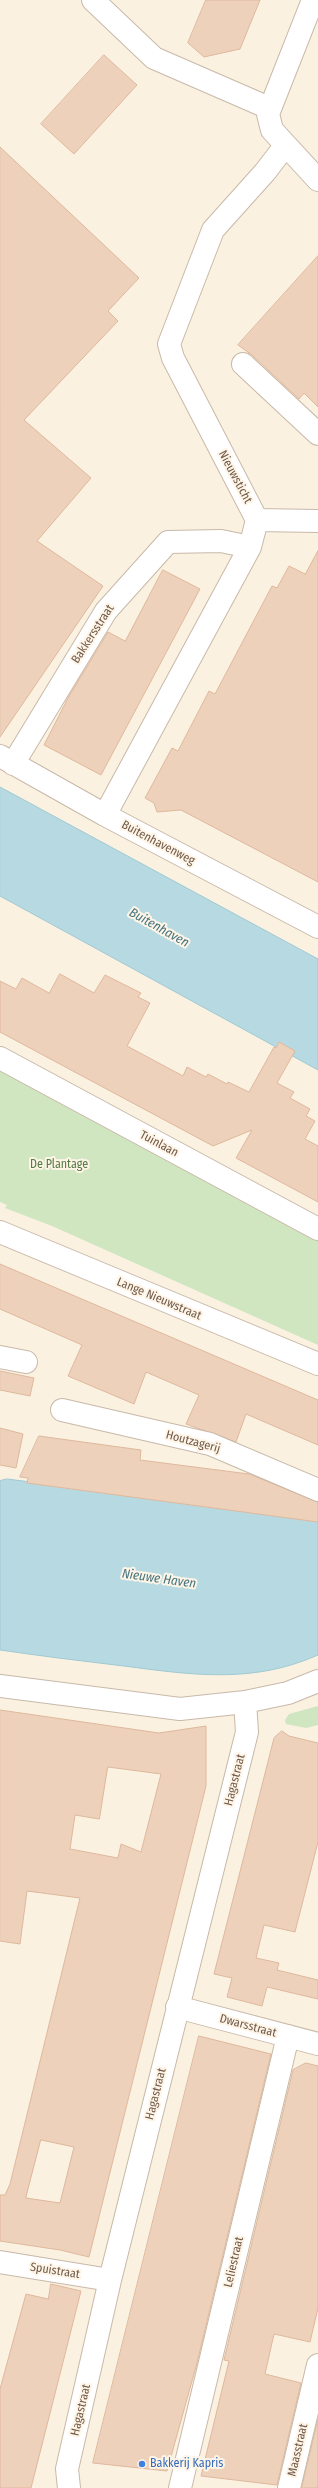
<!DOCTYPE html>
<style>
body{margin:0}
canvas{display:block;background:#faf1e1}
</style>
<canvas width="318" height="2488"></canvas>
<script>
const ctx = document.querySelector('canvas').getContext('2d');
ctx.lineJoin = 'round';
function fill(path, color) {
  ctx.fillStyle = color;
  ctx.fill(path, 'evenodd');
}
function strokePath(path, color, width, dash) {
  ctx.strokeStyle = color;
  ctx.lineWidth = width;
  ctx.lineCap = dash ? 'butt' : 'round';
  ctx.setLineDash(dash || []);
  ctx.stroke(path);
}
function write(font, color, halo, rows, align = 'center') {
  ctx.font = font + ' "Fira Sans Condensed",sans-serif';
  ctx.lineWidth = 4;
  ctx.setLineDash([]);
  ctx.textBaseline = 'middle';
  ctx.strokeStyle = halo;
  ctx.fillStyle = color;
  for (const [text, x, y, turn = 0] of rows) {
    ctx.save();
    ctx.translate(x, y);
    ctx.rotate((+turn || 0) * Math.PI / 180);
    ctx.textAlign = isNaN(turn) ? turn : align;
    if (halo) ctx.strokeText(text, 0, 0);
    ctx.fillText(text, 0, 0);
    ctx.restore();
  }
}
fill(new Path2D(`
 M0,1065l318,174v106l-266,-119 -47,-18 2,-3 -7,-3z
 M318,1706v19l-12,3 -20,-4 -1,-4 4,-6z`), '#cfe6c1');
const water = new Path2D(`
 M0,787l318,172v111l-318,-174z
 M7,1479l311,39v137c-65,29 -126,20 -194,11 -42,-5 -83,-10 -124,-16v-169z`);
fill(water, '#b7dae2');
strokePath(water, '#9fc9d3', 1);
const building = new Path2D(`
 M206,0h54l-20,49 -36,8 -16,-14z
 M104,55l33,30 -63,69 -33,-30z
 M0,147l139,131 -31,33 10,10 -94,99 67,58 -54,63 66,45 -103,151z
 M318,256v151l-14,-14 -5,6 -47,-44 -14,-10z
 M318,551v331l-137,-72 -24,2 -3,-9 -9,-5 27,-50 6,3 31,-60 6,3 57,-108 5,2 12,-22 16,8z
 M163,570l37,19 -99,186 -57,-30 25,-49 39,-64 17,9z
 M60,974l34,19 11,-18 36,18 -3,4 12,6 -23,43 56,30 4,-9 19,10 2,-3 19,10 1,-2 21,10 25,-45 2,1 3,-6 16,9 -18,32 17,9 -4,6 20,11 -4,7 9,5 -10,18 13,7v56l-82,-44 16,-28 -39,16 -213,-114v-51l16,8 6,-11 27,15z
 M0,1264l318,136v45l-72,-31 -10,28 -50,-18 13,-29 -53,-23 -12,32 -66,-28 14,-31 -82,-36z
 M0,1371l34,7 -4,18 -30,-6z
 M0,1428l23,6 -7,34 -16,-3z
 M39,1436l102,14 -1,10 109,14 69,28v20l-291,-39 1,-5 -8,-1z
 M0,1710l159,23 47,-7v60l-117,471 -29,-7 -60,-9v-46h5l5,-11 70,-286 -53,-7 -7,53 -20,-3zM108,1767l53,7 -20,78 -20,-8 -3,14 -48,-9 5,-34 24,4zM41,2140l33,7 -14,56 -34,-5z
 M282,1731l7,5 29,7v99l-23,90 -31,-7 -8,33 23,5 -2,7 41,10v19l-51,-12 -5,19 -35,-9 5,-19 -18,-4 60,-236z
 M199,2036l72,18 -74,309 -30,108 -74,-8z
 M306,2063l12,3v242l-8,34 -36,-8 -9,40 36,9 -24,102 -76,-9 28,-115 -5,-1 69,-290z
 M51,2284l30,7 -21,83 -29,114h-31v-99l26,-95 22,5z
 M318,2419v69h-16z`);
fill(building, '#edd1bb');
strokePath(building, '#dfb89c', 1);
const minor = new Path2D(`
 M93,0l61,58 115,50
 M313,0l-45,114 4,16 46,50
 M243,364l75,70
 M257,520l61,1
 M0,756l105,59 213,112
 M13,764l93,-153 62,-69 53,-1 29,6
 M105,815l145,-268 7,-27 -84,-162 -4,-14 44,-114 52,-58 20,-26
 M0,1058l318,171
 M0,1232l318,132
 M0,1357l26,5
 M62,1410l148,34 108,46
 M0,1686l180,23 65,-7 43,-9 30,-12
 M177,2007l141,37
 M0,2262l110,18
 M69,2488l-2,-19 43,-189 137,-548 -2,-30
 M180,2488l108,-452
 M289,2488l29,-123`);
strokePath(minor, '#c9b9a9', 24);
strokePath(minor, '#fff', 22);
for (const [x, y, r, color] of [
 [142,2464,4,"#3f7fe0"]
]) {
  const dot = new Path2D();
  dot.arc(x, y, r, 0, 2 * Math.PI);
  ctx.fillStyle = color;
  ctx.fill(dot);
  strokePath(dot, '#fef5e7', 1.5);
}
write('12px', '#6f594a', '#fef5e7', [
 ["Nieuwsticht",235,477,62],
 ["Bakkersstraat",93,634,-57],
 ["Buitenhavenweg",158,843,28],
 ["Tuinlaan",159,1144,28],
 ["Lange Nieuwstraat",159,1299,23],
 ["Houtzagerij",193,1442,15],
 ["Hagastraat",235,1780,-76],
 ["Dwarsstraat",248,2026,15],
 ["Hagastraat",156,2094,-76],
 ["Leliestraat",234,2262,-77],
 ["Spuistraat",55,2271,9],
 ["Hagastraat",81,2410,-77],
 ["Maasstraat",298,2450,-77]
]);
write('12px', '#547a46', '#fef5e7', [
 ["De Plantage",59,1165]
]);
write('12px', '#366cbe', '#fef5e7', [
 ["Bakkerij Kapris",150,2464]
], 'left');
write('italic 13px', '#467581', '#fef5e7', [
 ["Buitenhaven",159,928,29],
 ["Nieuwe Haven",159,1579,8]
]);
</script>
